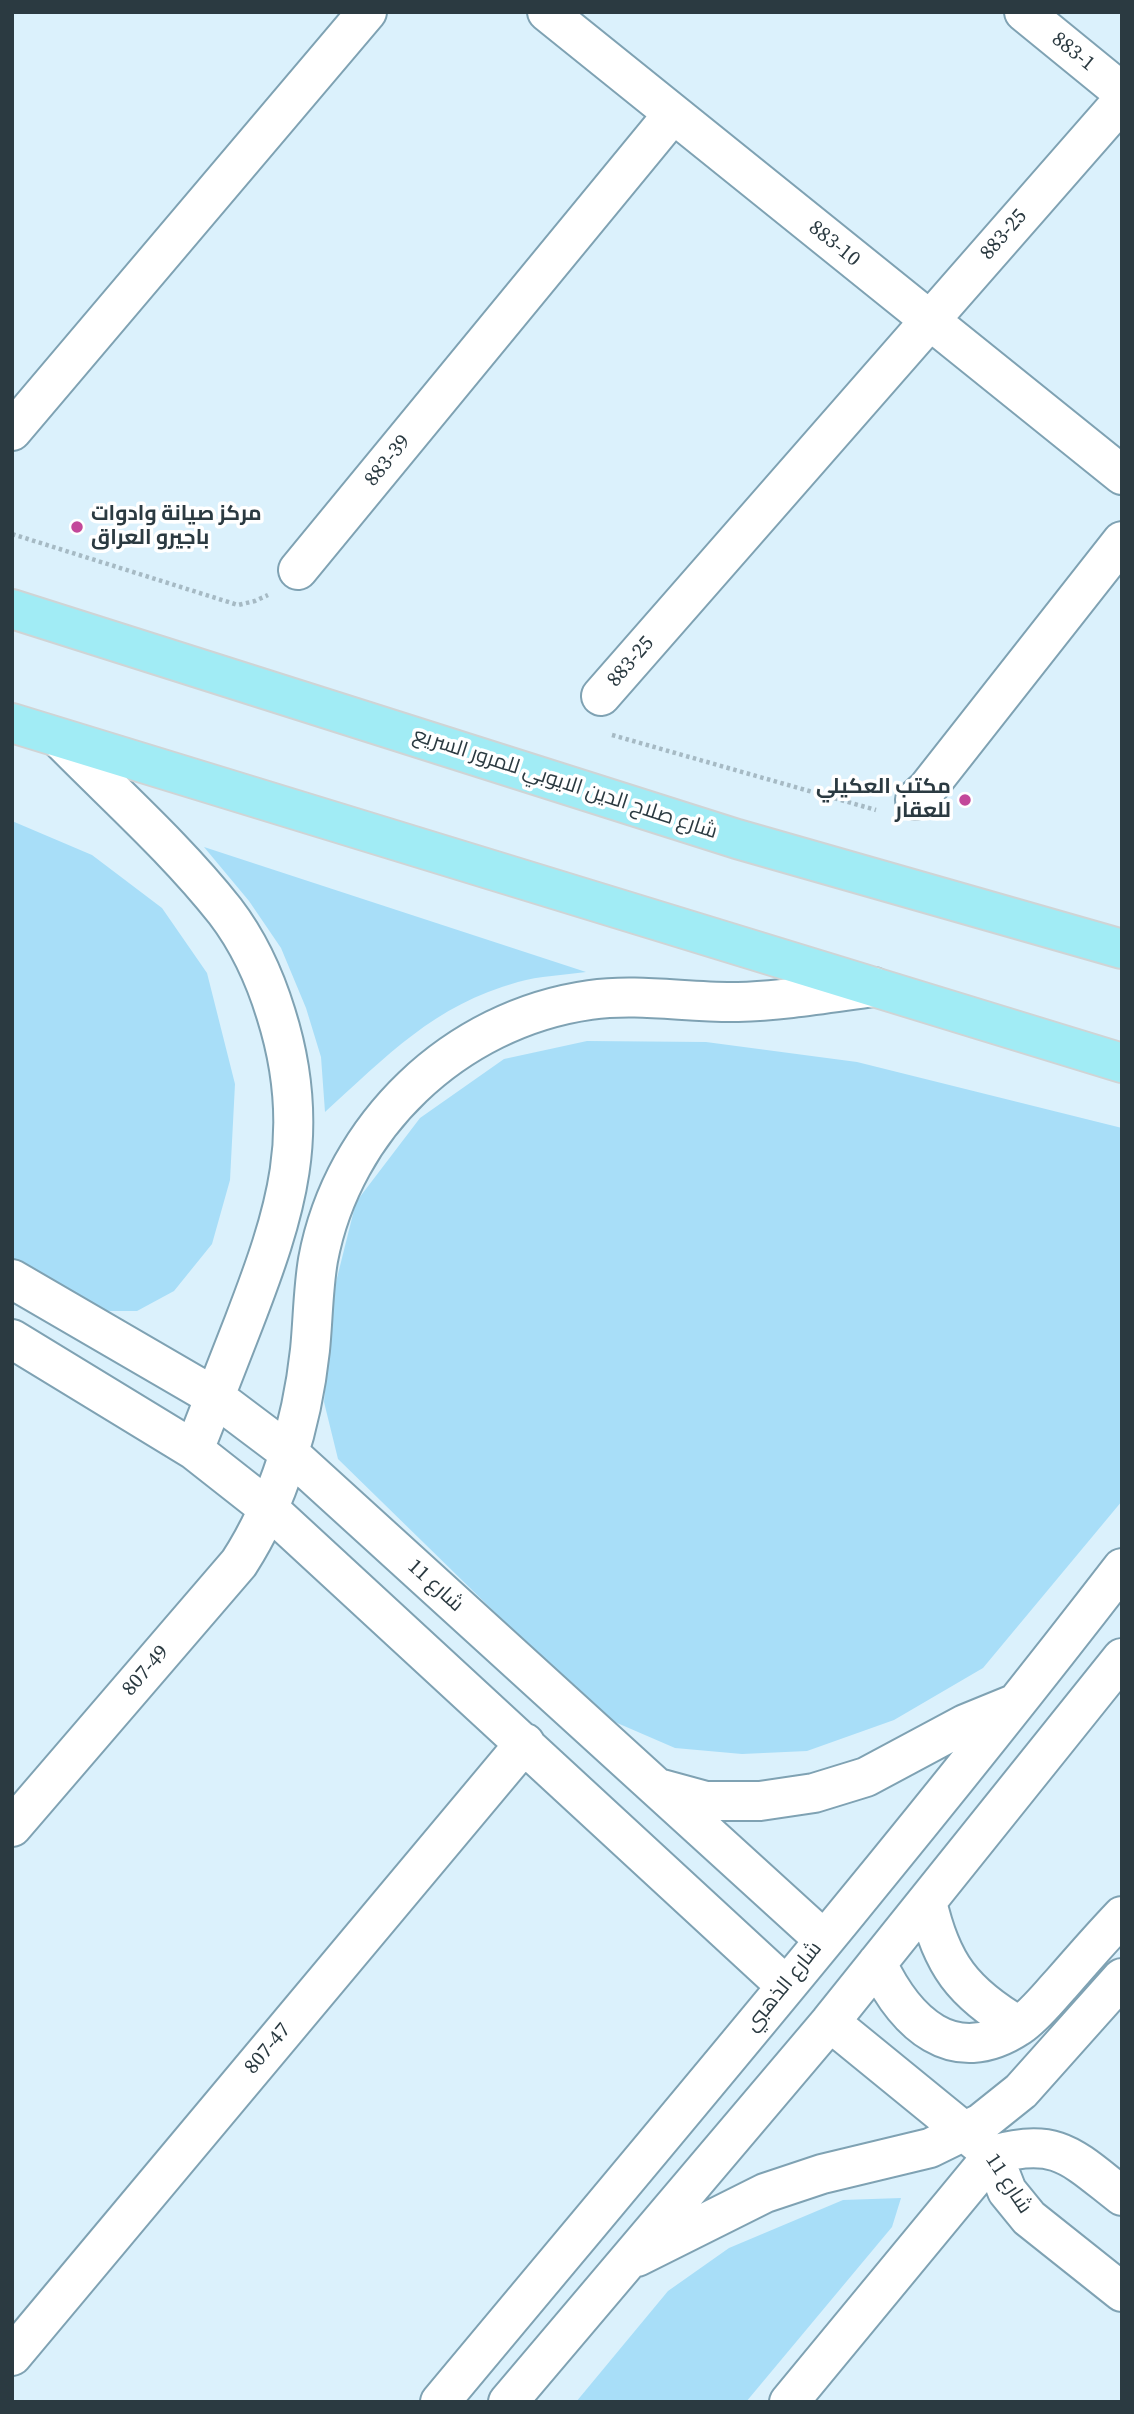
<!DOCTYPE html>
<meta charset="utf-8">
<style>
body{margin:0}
#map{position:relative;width:1134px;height:2414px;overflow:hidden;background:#dbf1fc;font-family:"Source Serif 4",serif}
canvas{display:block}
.frame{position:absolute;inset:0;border:14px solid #2b3a41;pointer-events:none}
</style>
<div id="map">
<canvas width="1134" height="2414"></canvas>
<div class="frame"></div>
</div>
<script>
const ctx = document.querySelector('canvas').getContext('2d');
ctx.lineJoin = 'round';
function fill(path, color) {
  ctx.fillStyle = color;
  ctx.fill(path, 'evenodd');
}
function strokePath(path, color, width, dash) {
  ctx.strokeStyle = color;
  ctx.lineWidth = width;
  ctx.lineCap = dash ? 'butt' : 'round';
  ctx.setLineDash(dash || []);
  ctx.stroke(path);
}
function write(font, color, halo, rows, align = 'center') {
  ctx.font = font + ' "Source Serif 4",Cairo,serif';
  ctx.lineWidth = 7;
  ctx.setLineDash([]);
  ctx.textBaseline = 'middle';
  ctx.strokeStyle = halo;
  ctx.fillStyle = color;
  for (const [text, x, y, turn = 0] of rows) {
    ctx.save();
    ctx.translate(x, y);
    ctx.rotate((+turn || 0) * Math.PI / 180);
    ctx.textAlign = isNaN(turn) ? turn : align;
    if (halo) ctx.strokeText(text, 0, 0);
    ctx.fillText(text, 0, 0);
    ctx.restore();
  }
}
fill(new Path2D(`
 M12,821l80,34 70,53 45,65 28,111 -5,96 -18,64 -38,47 -37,20h-39l-86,-52z
 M204,847l382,125c-22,3 -47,4 -68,10 -84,23 -131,74 -193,130l-4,-55 -15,-49 -25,-60 -32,-47z
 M587,1041l119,1 151,20 265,66v373l-139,167 -89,52 -87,31 -65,3 -67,-6 -74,-32 -263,-257 -14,-57 9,-108 23,-92 64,-84 84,-59z
 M901,2198l-9,29 -146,175h-170l92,-111 61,-43 114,-48z`), '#a8def8');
const minor = new Path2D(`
 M547,12l575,463
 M1024,12l98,80
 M12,431l355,-419
 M298,570l375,-456
 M601,696l521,-595
 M60,739c55,56 116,110 165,172 23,30 40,67 51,103 37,117 10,199 -32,308 -17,43 -33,85 -50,128
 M915,800l12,-11 195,-248
 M12,1279l203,118 73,55 535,487
 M12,1339l182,111 75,59 517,477
 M662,1789l44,12h54l54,-8 52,-16 99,-53 49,-20
 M12,1827l227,-264c40,-62 63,-139 71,-213 3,-30 3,-60 8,-90 25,-134 137,-241 272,-260 49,-7 98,3 148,2 45,-1 91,-9 136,-15
 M927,1901c14,63 36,92 92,125
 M877,1963c28,59 76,107 142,63 16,-11 29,-28 42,-42 20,-23 40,-46 61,-68
 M830,2022l163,133 14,36 22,27 93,74
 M637,2257l128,-64 57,-19 108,-26 51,-25 40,-32 101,-113
 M12,2356l513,-613
 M440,2402c230,-276 463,-550 682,-834
 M508,2402l322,-380 292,-364
 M789,2402l204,-247c64,-19 80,3 129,41`);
const major = new Path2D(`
 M12,609l725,230 385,110
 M12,723l1110,340`);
strokePath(minor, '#7fa2b3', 42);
strokePath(major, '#d0d4d5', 42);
strokePath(new Path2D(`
 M12,534l226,71 17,-4 13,-6
 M612,735l264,75`), '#a6bac4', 4.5, [3.5, 3.5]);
strokePath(minor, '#fff', 38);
strokePath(major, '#a1ecf5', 38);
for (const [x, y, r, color] of [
 [77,527,7,"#c3489a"],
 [965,800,7,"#c3489a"]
]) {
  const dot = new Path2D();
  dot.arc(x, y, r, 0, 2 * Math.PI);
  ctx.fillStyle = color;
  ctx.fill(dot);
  strokePath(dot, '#fff', 2.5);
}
write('21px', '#2b3a41', '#fff', [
 ["883-1",1073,52,39],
 ["883-25",1004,235,-49],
 ["883-10",834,244,39],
 ["883-39",388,461,-51],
 ["883-25",631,662,-49],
 ["شارع صلاح الدين الايوبي للمرور السريع",565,784,18],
 ["شارع 11",435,1586,42],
 ["807-49",146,1671,-49],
 ["شارع الذهبي",784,1987,-51],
 ["807-47",268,2049,-50],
 ["شارع 11",1008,2184,57]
]);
write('bold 21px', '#2b3a41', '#fff', [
 ["مركز صيانة وادوات",91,515],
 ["باجيرو العراق",91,539],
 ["مكتب العكيلي",951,788,"right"],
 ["للعقار",951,812,"right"]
], 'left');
</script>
